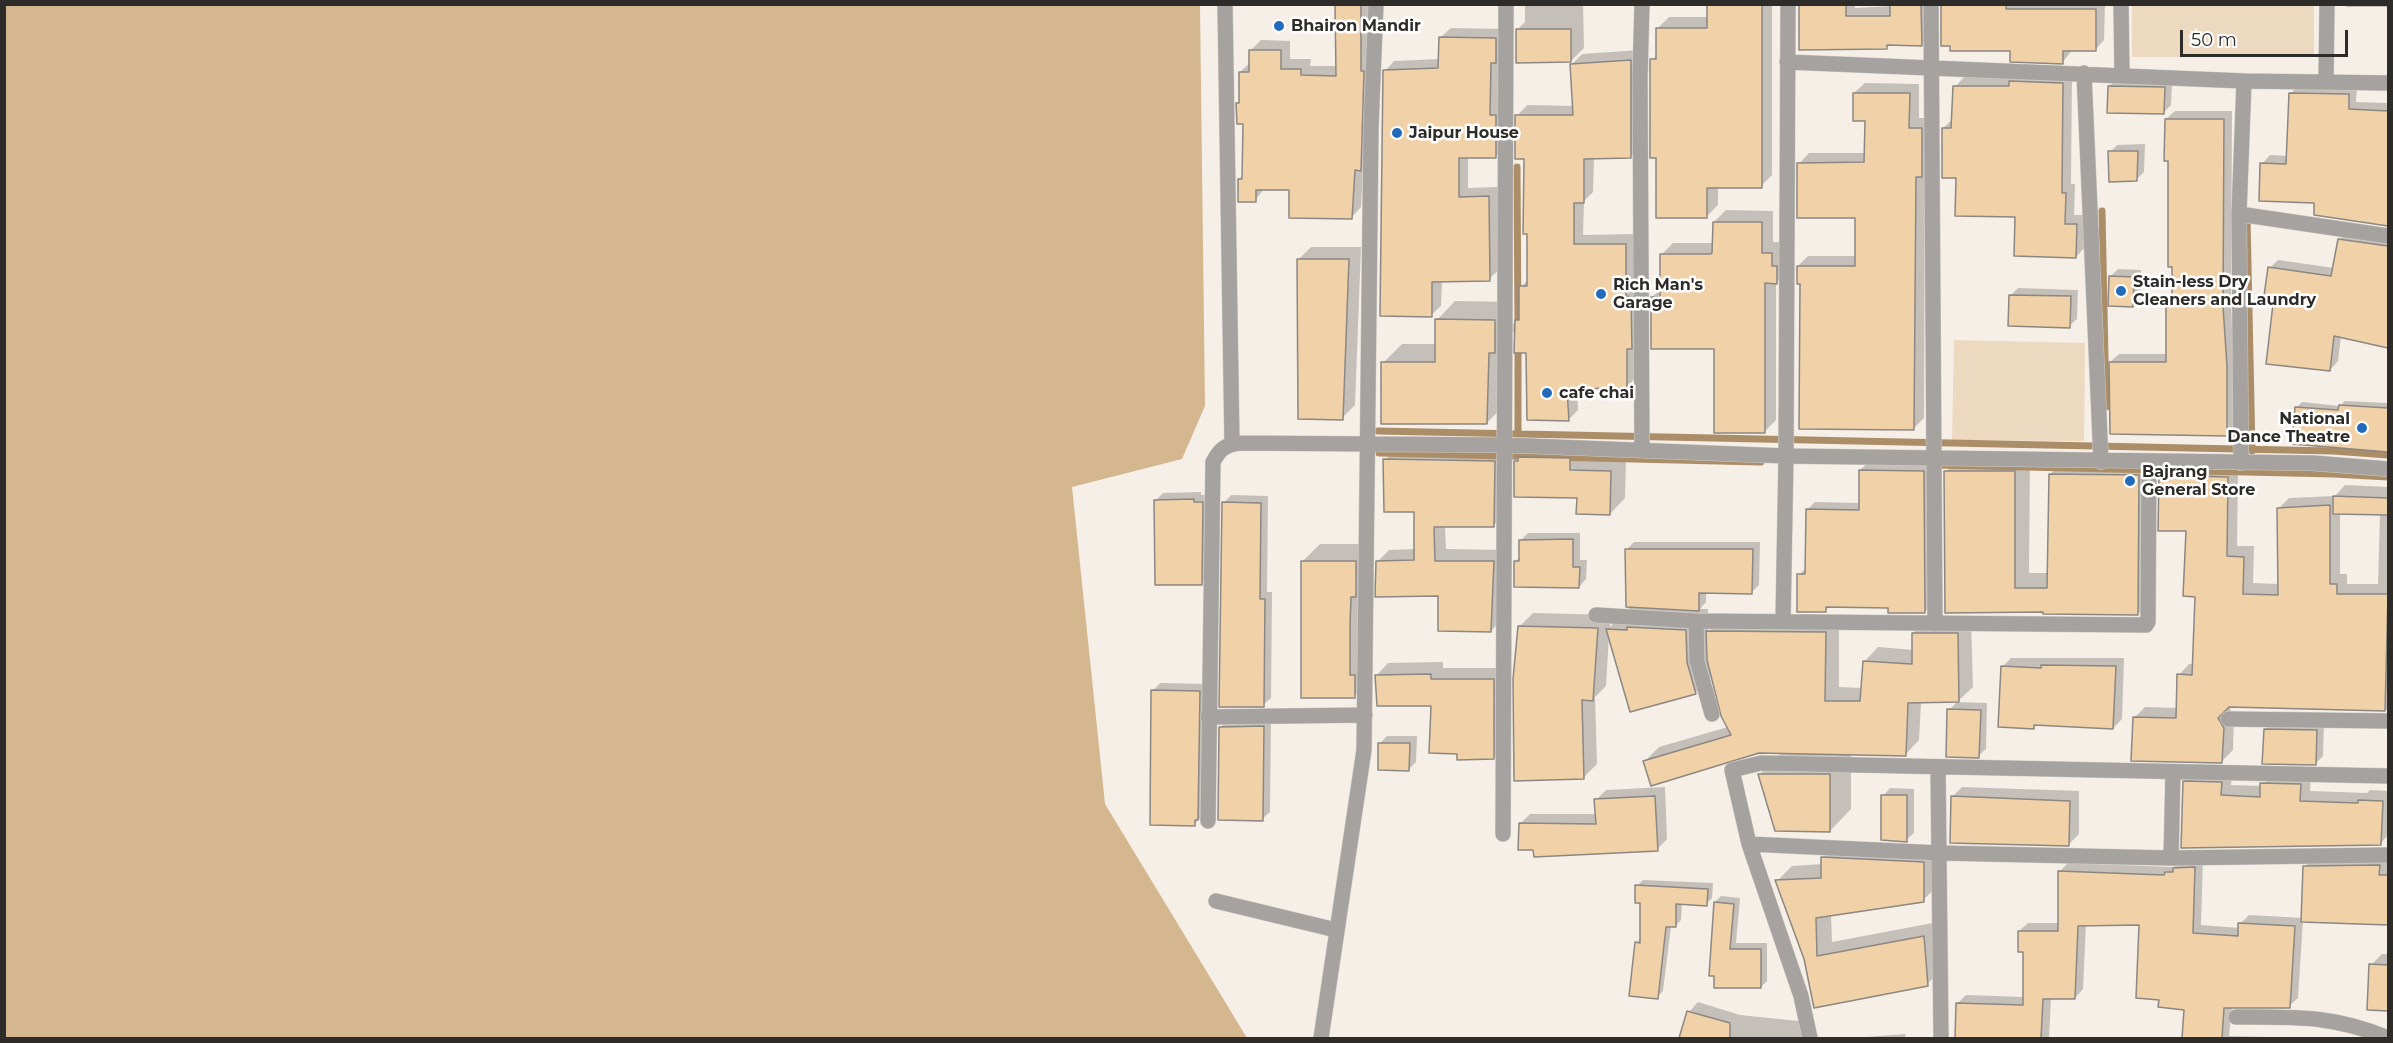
<!DOCTYPE html>
<style>
body{margin:0}
#map{position:relative;width:2393px;height:1043px;overflow:hidden;background:#f5efe8;font-family:Montserrat,sans-serif}
canvas{display:block}
.frame{position:absolute;inset:0;border:6px solid #2e2c29;pointer-events:none}
.scale{position:absolute;left:2180px;top:30px;width:168px;height:27px;box-sizing:border-box;border:3px solid #2e2c29;border-top:0;padding-left:8px;font-size:18px;line-height:21px;white-space:nowrap;color:#2e2c29;-webkit-text-stroke:4px #fff;paint-order:stroke}
</style>
<div id="map">
<canvas width="2393" height="1043"></canvas>
<div class="frame"></div>
<div class="scale">50 m</div>
</div>
<script>
const ctx = document.querySelector('canvas').getContext('2d');
ctx.lineJoin = 'round';
function fill(path, color) {
  ctx.fillStyle = color;
  ctx.fill(path, 'evenodd');
}
function strokePath(path, color, width, dash) {
  ctx.strokeStyle = color;
  ctx.lineWidth = width;
  ctx.lineCap = dash ? 'butt' : 'round';
  ctx.setLineDash(dash || []);
  ctx.stroke(path);
}
function write(font, color, halo, rows, align = 'center') {
  ctx.font = font + ' Montserrat,sans-serif';
  ctx.lineWidth = 5;
  ctx.setLineDash([]);
  ctx.textBaseline = 'middle';
  ctx.strokeStyle = halo;
  ctx.fillStyle = color;
  for (const [text, x, y, turn = 0] of rows) {
    ctx.save();
    ctx.translate(x, y);
    ctx.rotate((+turn || 0) * Math.PI / 180);
    ctx.textAlign = isNaN(turn) ? turn : align;
    if (halo) ctx.strokeText(text, 0, 0);
    ctx.fillText(text, 0, 0);
    ctx.restore();
  }
}
fill(new Path2D(`
 M2132,5h182v52h-182z
 M1954,340l131,3 -1,98 -132,-1z`), '#edd9bf');
fill(new Path2D(`
 M5,4l1195,1 5,401 -23,53 -110,28 33,317 142,234h-1242z`), '#d5b78f');
fill(new Path2D(`
 M1337,4h34l-10,203 -10,11 -60,-30h-26l-10,12 -16,-21 4,-4 1,-53 -4,-50 11,-10v-12l10,-10 29,1v18h21l-1,7h27z
 M1525,4h58l1,44 -13,13 -54,-31 8,-8z
 M1709,4h63v171l-11,11h-43v19l-12,12 -49,-61 -5,-96 6,-6v-26l11,-11h40z
 M1801,4h54v4l75,-4v31l-9,9h-31l-4,4z
 M1942,4h163l-1,36 -9,10h-23l-9,12 -52,-13z
 M2346,4h42v3h-42z
 M1451,28l54,1v118l-10,10h-27v31l30,-1 1,83 -10,9 -47,1 -1,26 -10,9 -46,-244 9,-10 46,-2 1,-22z
 M1640,50v96l-10,11h-36l-1,35 -9,9 -1,34 52,-1 2,142 -10,11h-50l1,23 -10,10 -52,-91 -9,9 -2,66 -18,19 -104,-60 19,-19h34l1,-24 18,-19 58,1v22l7,-7 1,-30 7,-7 -3,-123 -8,-41 10,-11 47,1 -2,-42 10,-10z
 M2072,74l-1,110h4l-1,31h12l-1,32 -9,10 -119,-80 -14,-49 10,-9 2,-32 9,-10z
 M2117,79l55,2 -1,24 -8,8 -54,-27z
 M1865,83l54,1v34h12l-6,54 -1,246 -10,10 -112,-146 -4,-16 10,-10h49l-1,-40 -57,-52 10,-11h57v-33l-12,-27z
 M2299,85l58,2 -1,15 32,1v122l-72,-11v-13l-54,-37 8,-9 18,1 3,-63z
 M2175,111h57l-1,186 4,129 -9,8 -116,-72 9,-8h48v-47l7,-6 -8,-182z
 M2145,144l-1,28 -8,8 -26,-28 7,-7z
 M1726,210l47,1v31h10l5,28 -12,13v137l-12,12 -49,-84 -63,-51 9,-8v-34l12,-12h41v-21z
 M2348,231l40,6v110l-47,-11 -3,25 -8,9 -56,-67 -4,-35 8,-8 56,8 6,-29z
 M1311,247h50l-6,158 -13,13 -44,-158z
 M2118,269l23,1 -1,28 -8,7 -22,-28z
 M2018,288l60,2 -1,29 -8,7 -59,-30z
 M2345,401l43,2v47l-94,-7 3,-36 5,-5 38,4z
 M1535,442l91,14 -1,42 -15,16 -94,-52z
 M1397,448l109,2 -1,64 -11,11 -49,1 1,23 59,1 -3,69 -11,12 -51,-36 -63,-33 12,-12 26,-1v-39l-30,-50z
 M2030,456l-1,117h20l1,-99 16,-15 88,1 -1,138 -15,16 -179,-4 -14,-138 16,-15z
 M1868,463l63,1 1,140 -7,8 -36,-6h-59l-5,5 -26,-36 7,-7 1,-58 8,-8 45,1v-33z
 M2171,465l67,1 -1,80h17l-1,37 26,1 -1,-75 11,-11 46,-2 10,-11 43,2v223l-160,-5 6,11 -1,34 -11,11 -88,-43 11,-11 33,1 1,-33 10,-11h5l3,-69 -10,-66 -27,-53zM2340,513l40,1 -2,70h-31v-10h-7z
 M1201,492v3h8l-1,81 -7,8 -45,-84 7,-7z
 M1231,495l37,1 -1,96h5l-1,106 -8,7 -39,-202z
 M1528,533h52v27h7l-1,19 -7,8 -64,-25 6,-6v-16z
 M1634,542h126l-1,43 -8,8 -45,-1v10l-6,7h8v23l14,-14h117v69l23,1 2,-26 14,-15 36,3 -1,-17 15,-14h43l2,68 -16,15 30,1 -1,46 -8,7 -29,-46 9,-9 -37,1 -2,38 -14,15 -54,-1v55l-21,22 -70,-57 22,-22 -137,9 14,-14 69,-20 -16,-51 -17,17 -86,-58 -3,51 -11,11 2,67 -14,14 -63,-152 13,-13 78,2 -1,12 21,-21 -5,-56z
 M1320,544h53l-1,134 -18,18 -52,-134z
 M2011,658h113l-2,61 -9,9 -76,-4 -4,4 -31,-61z
 M1443,662v6h62v78l-12,12 -34,-5 -26,-49 -57,-8v-20l12,-13z
 M1160,683l47,1 -5,133 -8,7 -41,-133z
 M1271,719l-1,93 -8,7 -41,-92 7,-7z
 M2272,722l52,1 -1,33 -7,7 -51,-33z
 M1387,736h30l-1,26 -7,7 -29,-26z
 M2195,771l37,1 -1,13 31,1 11,-13 38,1 -1,17 57,2 3,-3 18,1v44l-8,9 -197,3 1,-65z
 M1665,787l2,52 -10,10 -122,-1 -15,-24 10,-10h67l-1,-14 10,-10z
 M1962,787l117,4v43l-11,11 -116,-48z
 M1890,788l24,1v44l-8,7 -23,-44z
 M1838,843l101,4v38l-16,15 -92,14 1,28 106,-20 4,47 -15,15 -122,-26 -28,-77 15,-15 31,-2v-6z
 M2388,854v71l-85,-5 -5,78 -9,8 -57,1 -3,29 78,2h-123l1,-30 -24,-10 -20,-74h-55l-3,65 -8,9h-24l-2,40h-93l2,-35 8,-8 58,2v-46l-5,-20 9,-8h31v-51l9,-9 104,4 31,-8 -2,66 39,3v-4l9,-9 54,3 2,-51 11,-12z
 M1643,880l70,3 -1,15 -6,6 -24,-1 -1,17 -6,6h-4l-8,65 -6,6 -21,-54 5,-5 1,-37 -5,-15z
 M1721,896l19,2 -4,45h31v38l-6,6h-45l-1,-85z
 M2382,954h6v55h-19l2,-44z
 M1698,1002l42,13 68,7 -1,16h-127l9,-26z
 M1905,1034l1,4h-53z`), '#0003');
strokePath(new Path2D(`
 M1517,167l1,162
 M2102,211l4,196
 M2247,218l5,233
 M1518,346v87
 M1378,431l955,20 55,4
 M1379,453l382,9
 M1937,465l397,9 54,3`), '#ab8e67', 7);
const building = new Path2D(`
 M1335,4h26v67h3l-3,100 -6,-1 -3,49 -63,-1v-28h-33v12h-18v-23h4l1,-55h-6l-1,-21h3v-31h10v-22h32v19h20v6l35,1z
 M1707,4h55v184h-55v30h-51v-60h-6v-99h6v-31h51z
 M1799,4l47,1v11h44v-12h31l1,42 -35,-1v4l-88,1z
 M1941,4l65,1v4h90v42h-33v13l-53,-2v-11h-60v-5h-9z
 M1516,29h55v33l-55,1z
 M1439,37l57,1v25h-5l-1,52h6v43h-37v39l30,-1 1,85 -58,1v35l-52,-1 3,-246 55,-2z
 M1631,60v98l-47,1v44h-10v41h52v52l5,1 1,52h-5v39l-60,1 2,32 -42,-1 -1,-67h-12l1,-33h4v-34h8v-52h-4l1,-75h-9v-44h58l-3,-51z
 M2009,81l54,2 -1,110h4l-1,31h12l-1,34 -62,-2 1,-39 -60,-1 1,-38h-14v-50h9l2,-42h56z
 M2108,86l57,1 -1,27 -57,-1z
 M1853,93h57l-1,35h13v49h-6l-2,253 -115,-1 1,-145h-3v-18h58v-48h-58v-55l67,-1 1,-41h-12z
 M2289,93l60,1v15l39,2v115l-74,-11v-12l-55,-2 1,-38 26,1z
 M2165,119h59l-1,187 4,60v70l-117,-2 -1,-72h57v-55l6,-1v-39h-4v-106h-4z
 M2108,151h30l-1,30 -28,1z
 M1713,222h49v31h10v13h5v18l-12,-1v150h-51v-84h-63v-52h9v-43h50l2,-1z
 M2338,239l50,7v102l-54,-12 -4,35 -64,-7 7,-60 -10,-1 5,-36 63,9z
 M1297,259h52l-6,161 -45,-1z
 M2109,276l25,1 -1,30 -25,-1z
 M2009,295l62,1 -1,32 -62,-2z
 M1435,319l60,1v33h-6l-2,71h-106v-62h54z
 M2339,405l49,3v44l-96,-8 3,-37 43,3z
 M1518,457l52,1v12l41,1 -1,44 -34,-1 1,-16 -63,-1v-36h4z
 M1383,459l112,2 -1,66h-60l1,34h59l-3,71 -53,-1v-35l-63,1 1,-36 38,-1v-48h-30z
 M1859,470l65,1 1,142h-37v-5l-62,-1v5h-29v-38h8l1,-65 53,1z
 M1944,471h71v117h32l2,-114 90,1 -1,140 -95,-1v-2l-98,1z
 M2159,475l69,2 -1,79 17,1 -1,37 35,1 -1,-87 53,-3v79h7v10h51l-3,117 -156,-4 -11,11 6,10 -2,35 -91,-2 2,-44 43,1 1,-44 15,1 3,-78 -12,-1 3,-65h-28z
 M2333,496l55,2v17l-55,-1z
 M1194,499v3h9l-1,83h-47l-1,-85z
 M1222,502l39,1 -1,96h5l-1,108h-45z
 M1573,539v28h7l-1,21 -65,-1v-26h5v-21z
 M1625,549h128l-1,45 -53,-1v18l-73,-4z
 M1301,561h55v36h-5l-1,29v49h5v23h-54z
 M1518,626l80,2 -5,73 -11,-1 2,79 -70,2 -1,-102z
 M1627,627l59,3 1,32 9,32 -66,18 -24,-83 21,1z
 M1706,631l120,1 -1,69h35l3,-40 49,3v-31h46l1,69 -51,1 -2,53 -147,-3 -108,33 -8,-25 88,-26 -10,-19 -14,-56z
 M2041,665l75,1 -3,63 -79,-4v4l-36,-2 3,-61 40,2z
 M1431,674v5h63v80l-37,1v-6l-28,-1 2,-47h-54l-2,-31z
 M1151,690l49,1 -2,129h-3v6l-45,-1z
 M1947,709l34,1 -2,48 -33,-1z
 M1264,726l-1,95 -45,-1 1,-93z
 M2264,729l53,1 -1,35 -54,-1z
 M1378,743h32l-1,28 -31,-1z
 M1758,774h72v58l-55,-1z
 M2183,781l39,1 -1,13 39,2v-14l41,1 -1,17 58,2v-3l25,1 -2,44 -200,3z
 M1881,795h26v47l-26,-2z
 M1655,796l3,55 -124,6 -1,-7h-15l1,-27 77,1 -2,-25z
 M1951,796l119,5 -1,45 -119,-3z
 M1821,857l103,5v40l-108,16 1,38 107,-20 4,50 -114,22 -10,-49 -29,-79 46,-2z
 M2380,865l-1,10h9v50l-87,-3 2,-56z
 M2195,867l-2,66 45,3v-13l57,3 -5,82h-66l-2,30h-40l2,-28 -26,-3 1,-7 -23,-2 3,-73 -61,1 -3,73h-32l-2,39h-86l1,-35 67,2v-53h-5v-21h40v-60l106,4 1,-3h8v-4z
 M1635,885l73,4 -1,17 -31,-2v23h-10l-8,72 -29,-3 6,-54 5,1v-40h-5z
 M1714,902l20,2 -4,45h31v39h-47v-12h-5z
 M2369,964l19,1v46l-21,-1z
 M1687,1011l43,12v15h-51z`);
fill(building, '#f0d1a8');
strokePath(building, '#8c8781', 1.5);
const street = new Path2D(`
 M1225,4l7,440
 M1931,4l4,620
 M2121,4l1,71
 M1787,62l457,19 144,2
 M2084,73l17,389
 M2326,81l1,-77
 M2239,214l149,22
 M1642,450l-2,-373 2,-73
 M2241,463l-2,-249 5,-133
 M1596,615l100,6 450,4 2,-3 1,-161
 M1696,621l1,40 15,53
 M1783,622l3,-166 2,-452
 M1208,717l157,-2
 M2228,719l160,2
 M1938,767l3,271
 M1208,821l5,-359c7,-13 12,-17 26,-19l266,2 281,11 527,7 75,6
 M1503,834l3,-830
 M1749,844l191,9 231,5 217,-3
 M2171,858l2,-86
 M1216,901l120,29
 M2236,1017c59,0 97,-2 152,21
 M1321,1038l43,-288 7,-623 5,-123
 M1810,1038l-9,-42 -52,-152 -17,-74 29,-7 627,13`);
strokePath(street, '#d1ccc6', 16);
strokePath(street, '#a5a29f', 15);
for (const [x, y, r, color] of [
 [1279,26,6,"#226bba"],
 [1397,133,6,"#226bba"],
 [2121,291,6,"#226bba"],
 [1601,294,6,"#226bba"],
 [1547,393,6,"#226bba"],
 [2362,428,6,"#226bba"],
 [2130,481,6,"#226bba"]
]) {
  const dot = new Path2D();
  dot.arc(x, y, r, 0, 2 * Math.PI);
  ctx.fillStyle = color;
  ctx.fill(dot);
  strokePath(dot, '#fff', 2);
}
write('bold 16px', '#2e2c29', '#fff', [
 ["Bhairon Mandir",1291,26],
 ["Jaipur House",1409,133],
 ["Stain-less Dry",2133,282],
 ["Cleaners and Laundry",2133,300],
 ["Rich Man's",1613,285],
 ["Garage",1613,303],
 ["cafe chai",1559,393],
 ["National",2350,419,"right"],
 ["Dance Theatre",2350,437,"right"],
 ["Bajrang",2142,472],
 ["General Store",2142,490]
], 'left');
</script>
